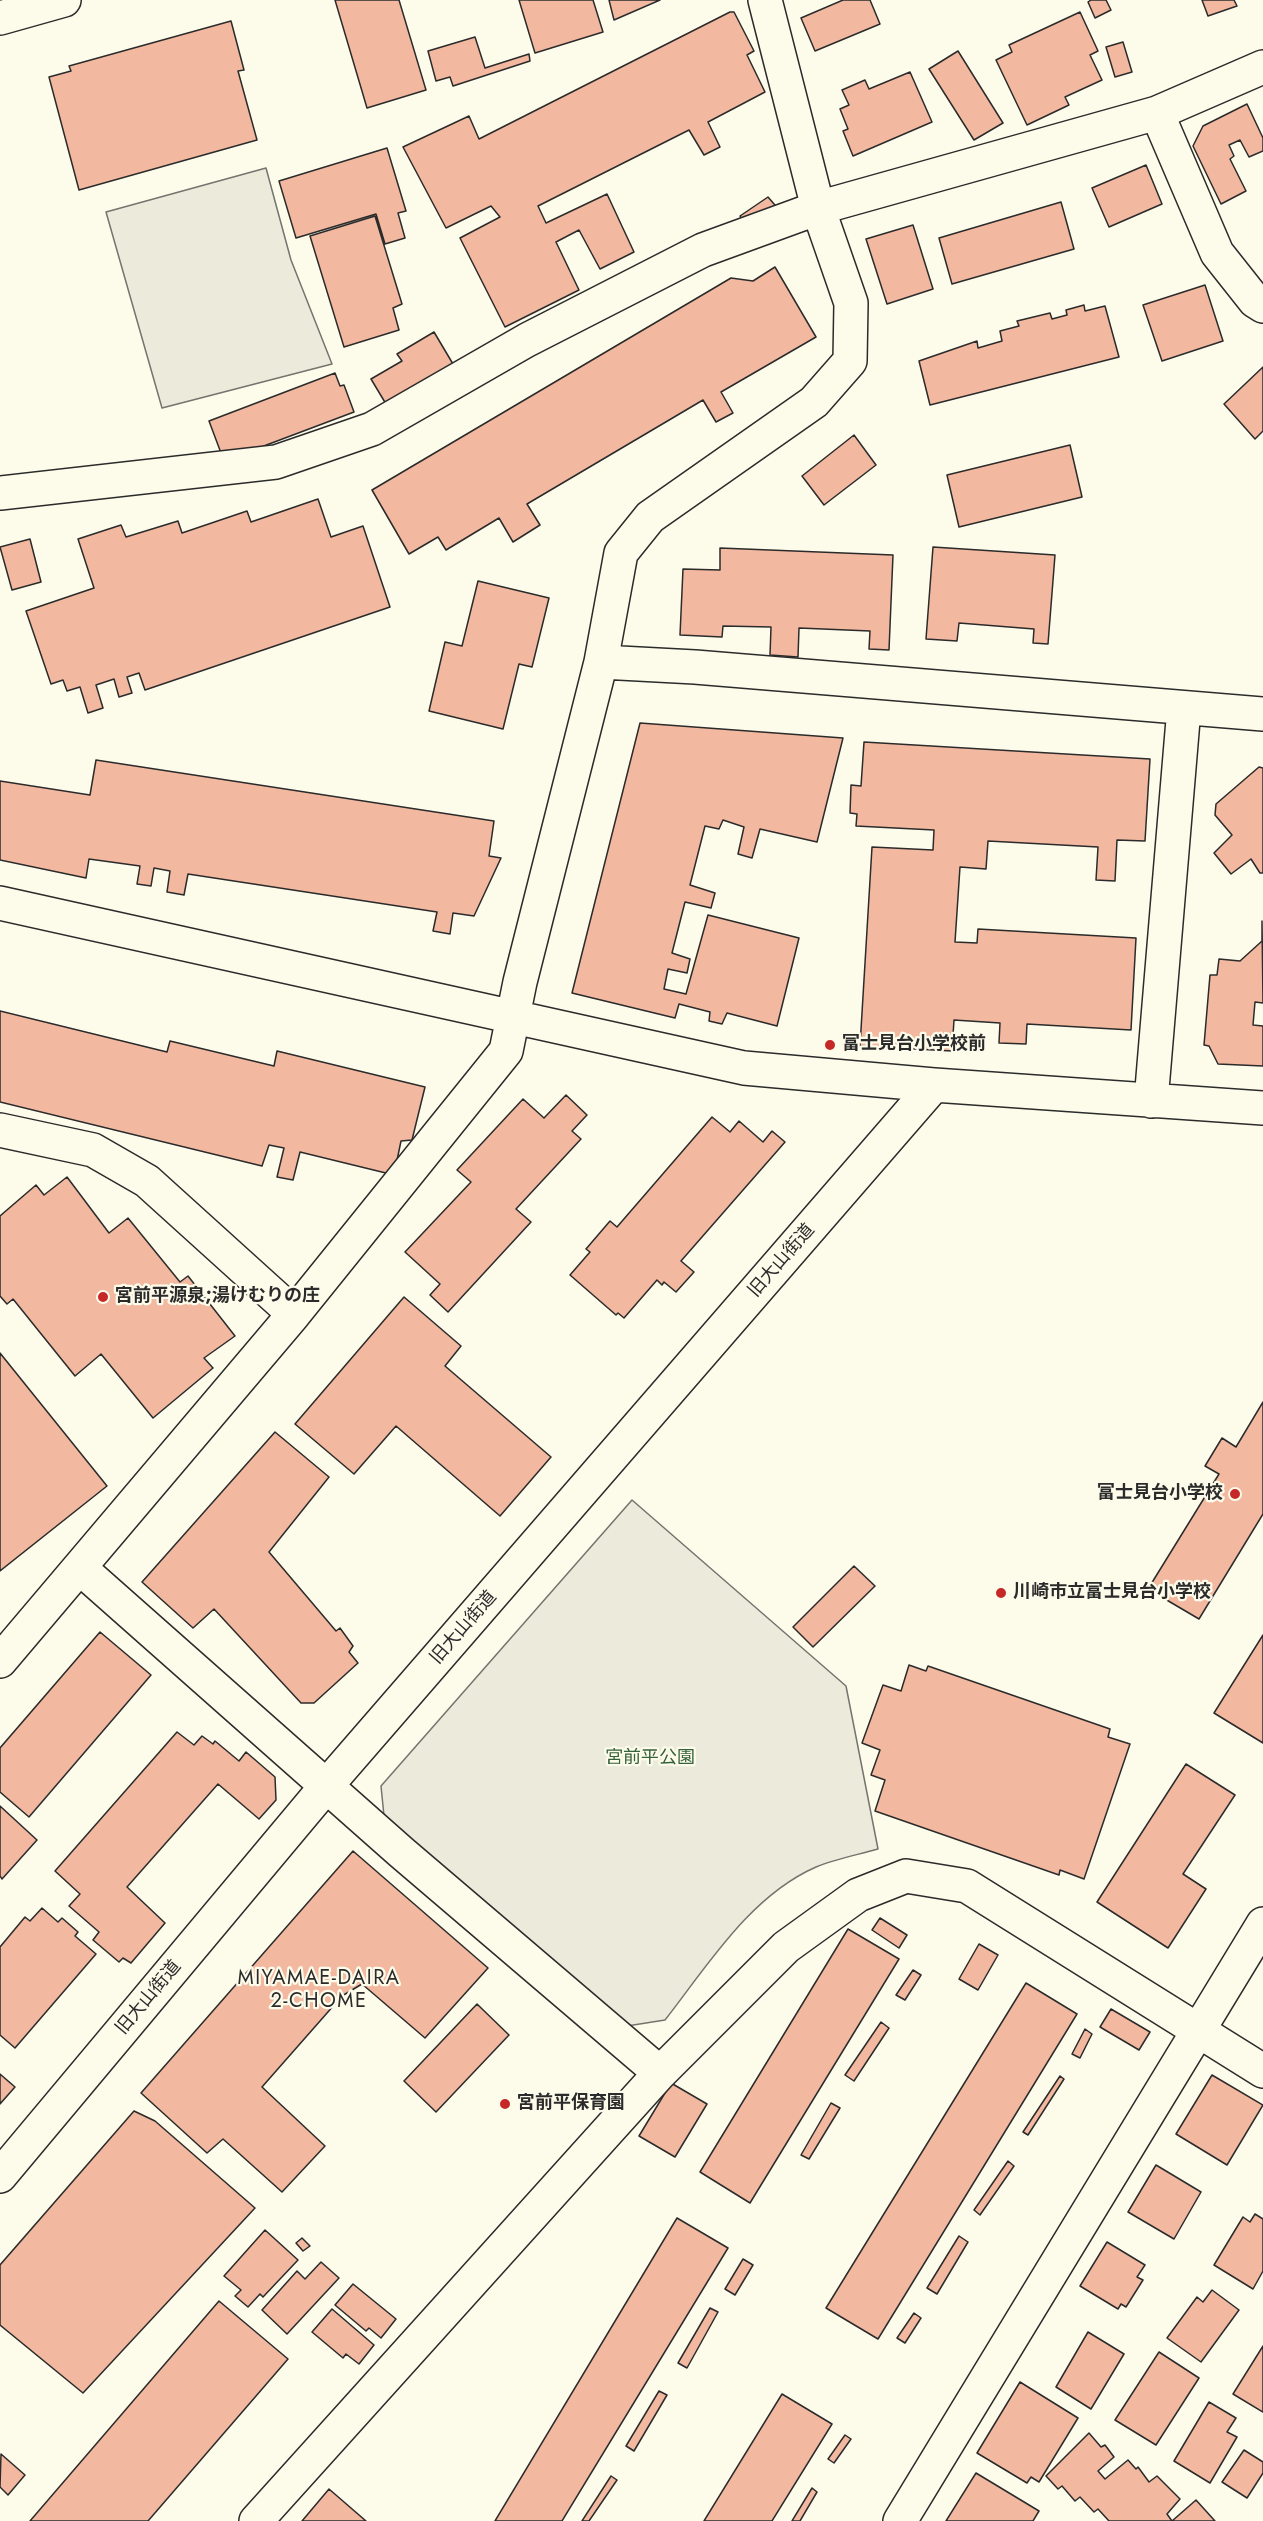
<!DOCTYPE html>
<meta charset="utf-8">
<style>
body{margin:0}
canvas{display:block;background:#fdfbea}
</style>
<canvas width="1263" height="2521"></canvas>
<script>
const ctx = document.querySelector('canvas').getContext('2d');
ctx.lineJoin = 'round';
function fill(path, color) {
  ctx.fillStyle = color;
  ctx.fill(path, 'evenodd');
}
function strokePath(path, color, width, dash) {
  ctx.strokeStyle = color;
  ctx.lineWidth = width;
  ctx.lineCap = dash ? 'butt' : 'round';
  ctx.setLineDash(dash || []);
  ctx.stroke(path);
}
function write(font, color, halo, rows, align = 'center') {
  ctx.font = font + ' Jost,"Noto Sans JP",sans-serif';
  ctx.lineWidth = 4.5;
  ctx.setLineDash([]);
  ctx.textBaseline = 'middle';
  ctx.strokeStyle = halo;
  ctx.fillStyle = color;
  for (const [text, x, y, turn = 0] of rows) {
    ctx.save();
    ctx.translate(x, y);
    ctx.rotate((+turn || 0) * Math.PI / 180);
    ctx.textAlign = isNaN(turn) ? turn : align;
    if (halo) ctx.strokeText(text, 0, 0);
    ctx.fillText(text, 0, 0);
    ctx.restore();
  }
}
const green = new Path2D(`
 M632,1500l214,186 32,163c-21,6 -43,10 -62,18 -66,29 -108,98 -151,153l-38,6 -243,-210 -3,-30z`);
fill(green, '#ecebdb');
strokePath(green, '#74746e', 1.5);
const parking = new Path2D(`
 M266,168l25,92 41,104 -170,44 -56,-196z`);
fill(parking, '#eceadb');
strokePath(parking, '#74746e', 1.5);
const building = new Path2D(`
 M335,0h64l27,90 -59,18z
 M519,0h74l10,32 -68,21z
 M609,0h51l-46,20z
 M843,0h27l10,24 -65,27 -14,-33z
 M1091,0h15l5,10 -16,8 -7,-16z
 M1202,0h32l3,6 -29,10z
 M730,12h4l20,39 -7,4 18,37 -57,30 12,25 -16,8 -15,-25 -151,76 8,17 61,-29 27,58 -34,17 -21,-39 -23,12 23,48 -74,37 -45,-89 40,-21 -9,-11 -45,22 -43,-81 66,-31 10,23z
 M1080,12l18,39 -8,4 12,25 -37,17 4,8 -42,20 -31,-65 16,-8 -3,-7z
 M231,21l13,49 -6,1 19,69 -178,50 -30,-113 22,-6 -2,-5z
 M475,37l10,31 44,-14 1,7 -77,25 -3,-9 -14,4 -8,-30z
 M1123,42l9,30 -17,5 -9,-30z
 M958,51l45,72 -29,17 -45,-71z
 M910,72l22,50 -79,34 -10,-25 5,-2 -8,-20 9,-4 -7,-15 23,-10 4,9z
 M1247,104l16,34v13l-14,6 -9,-17 -11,5 5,11 -4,3 16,32 -25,13 -28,-58 10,-20z
 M387,148l19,63 -8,2 7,25 -20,6 -9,-30 -80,24 -17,-57z
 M1146,165l16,39 -53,23 -17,-39z
 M768,197l13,15 -36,13 -5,-9z
 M1061,202l13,47 -122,35 -13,-46z
 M375,216l27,88 -9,4 6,22 -55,17 -34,-111z
 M913,225l20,64 -46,15 -21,-65z
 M775,267l41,70 -95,55 12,21 -17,9 -13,-22 -176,104 13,21 -27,17 -14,-24 -53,32 -8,-13 -29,17 -37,-64 359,-212 22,3z
 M1205,285l18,56 -61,20 -19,-56z
 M1084,305l1,6 20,-5 14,51 -189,48 -11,-44 58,-20 1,7 24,-7 -2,-10 19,-5 -2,-5 33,-8 2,6 15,-4 -1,-5z
 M434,332l19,32 -67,40 -15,-25 31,-18 -5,-7z
 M1263,367v64l-8,8 -31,-35z
 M335,373l5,13 4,-1 10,27 -130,49 -15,-40z
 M854,435l22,30 -52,40 -22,-29z
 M1070,445l12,52 -123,30 -12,-52z
 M318,499l13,38 32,-11 27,81 -245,83 -6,-17 -12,4 5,16 -13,4 -5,-18 -18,6 7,23 -15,5 -8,-26 -13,4 -4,-11 -12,4 -25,-73 68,-23 -16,-49 43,-14 5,12 52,-16 4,12 65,-22 4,11z
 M30,539l11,43 -29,8 -12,-43z
 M933,547l122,8 -7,89 -15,-1 1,-14 -75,-6 -2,18 -31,-2z
 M720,548l173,7 -4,95 -20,-1 1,-18 -71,-3 -1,29 -28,-2 1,-28 -48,-1 -1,11 -42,-2 3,-66 37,1z
 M478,581l71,17 -17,69 -13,-3 -16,65 -74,-18 16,-69 17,4z
 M640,723l203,15 -26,104 -57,-13 -8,29 -14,-4 6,-27 -21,-7 -4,9 -14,-3 -15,59 25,8 -4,15 -26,-6 -13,51 18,6 -3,14 -19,-4 -4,20 22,5 22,-79 91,23 -22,88 -50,-13 -5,11 -13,-3 1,-9 -31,-8 -4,14 -103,-25z
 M864,742l286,17 -5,82 -28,-1 -2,41 -19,-1 2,-33 -110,-6 -2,28 -26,-2 -5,75 22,1 1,-14 158,9 -5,92 -104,-6 -1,20 -27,-1 1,-20 -46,-3 -2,31 -92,-5 12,-199 61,3 1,-20 -78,-4 1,-12 -7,-1 1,-28 10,1z
 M96,760l398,61 -5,35 12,2 -27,58 -21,-3 -3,21 -17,-3 4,-19 -249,-38 -4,21 -17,-3 3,-21 -16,-3 -3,18 -14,-2 3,-18 -51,-7 -3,19 -86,-18v-79l90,14z
 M1259,767l4,1v105h-3l-9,-14 -20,15 -17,-21 18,-18 -17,-20 1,-11z
 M1262,921l1,82 -8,-1 -2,23 10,1v40l-45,-2 -9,-18 -5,-1 6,-70h7l2,-16 21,2 22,-20z
 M0,1011l167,41 3,-11 104,25 3,-15 148,36 -13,53 -11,1 -7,34 -94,-23 -7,28 -16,-3 7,-29 -15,-3 -7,21 -262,-64z
 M566,1095l21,20 -15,16 9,8 -65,70 15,13 -83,90 -18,-17 10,-11 -35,-32 66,-70 -14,-12 66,-71 21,19z
 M712,1117l18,15 9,-11 24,21 9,-11 13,11 -104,119 13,11 -18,20 -12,-10 -2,3 -5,-5 -33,38 -6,-5 -2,2 -46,-40 20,-23 -4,-3 24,-28 7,6z
 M67,1177l42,56 19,-15 52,64 8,-6 47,60 -31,22 9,10 -60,50 -52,-64 -26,22 -62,-77 -6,5 -7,-8v-80l36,-31 8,10z
 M404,1297l57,49 -16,20 106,91 -51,59 -104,-90 -42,48 -59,-50z
 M0,1353l107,133 -107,85z
 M1263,1402v112l-64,105 -51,-30 71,-115 -14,-8 17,-28 14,9z
 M275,1432l54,45 -60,75 67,79 4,-3 13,18 -4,6 9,11 -44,40h-13l-87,-94 -21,19 -51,-46z
 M854,1566l21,20 -62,61 -20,-20z
 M100,1632l51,43 -122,142 -29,-25v-44z
 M1263,1635v108l-49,-30z
 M909,1665l17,6 2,-5 182,63 -2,8 22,7 -46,135 -24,-9 -1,5 -184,-64 10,-31 -14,-5 9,-25 -18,-7 21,-58 18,6z
 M177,1732l17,13 8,-9 11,8 2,-3 24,20 7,-9 29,25 1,23 -17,19 -41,-35 -91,103 38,36 -34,40 -8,-5 -4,4 -26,-22 6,-8 -30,-26 11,-12 -25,-23z
 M1186,1764l49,31 -52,79 23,15 -38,59 -71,-46z
 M0,1806l37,34 -35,39 -2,-3z
 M353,1851l135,117 -63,70 -63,-54 -20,12 -80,91 63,59 -43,46 -59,-53 -16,14 -66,-60z
 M42,1908l16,14 4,-4 16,14 -3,4 21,18 -81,94 -15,-13v-88l25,-30 5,4z
 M880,1918l27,17 -8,13 -27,-18z
 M848,1929l51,30 -149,244 -50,-31z
 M979,1944l19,11 -20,35 -19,-11z
 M913,1970l8,5 -16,25 -9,-5z
 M1026,1983l51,31 -199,325 -52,-31z
 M477,2004l32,31 -73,77 -32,-31z
 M1111,2009l39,23 -11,18 -39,-23z
 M881,2022l8,6 -35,53 -9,-6z
 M1085,2029l7,5 -12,24 -8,-4z
 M0,2074l15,13 -15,17z
 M1212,2075l51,30 -36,60 -51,-31z
 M1060,2076l4,3 -36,56 -5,-3z
 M671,2083l36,21 -32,53 -36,-21z
 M831,2103l9,5 -31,51 -8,-4z
 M134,2111l21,10 100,87 -172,185 -83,-68v-60z
 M1008,2161l6,5 -34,49 -6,-5z
 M1156,2165l45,27 -27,47 -46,-27z
 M1255,2214l8,5v52l-10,18 -39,-24 29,-48 7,5z
 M677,2218l51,30 -166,273h-67z
 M265,2230l33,30 -35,37 -3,-3 -12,13 -13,-11 6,-6 -17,-14z
 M959,2236l9,6 -31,52 -10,-6z
 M302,2238l8,8 -7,5 -7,-8z
 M1107,2242l38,23 -8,12 6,3 -17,27 -5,-3 -3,5 -38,-23z
 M743,2259l10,6 -18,30 -10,-6z
 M321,2262l18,16 -52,56 -25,-24 35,-39 8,8z
 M353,2284l43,35 -15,19 -12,-10 -3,3 -31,-26z
 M1212,2290l27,20 -38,52 -34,-24 30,-41 6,5z
 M219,2301l69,58 -140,162h-118z
 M710,2308l8,4 -31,56 -9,-5z
 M332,2309l42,36 -15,19 -13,-10 -3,4 -31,-26z
 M914,2313l7,5 -16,25 -8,-5z
 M1088,2332l36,22 -33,55 -35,-22z
 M1263,2346v66l-30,-18z
 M1159,2352l40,26 -43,67 -41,-25z
 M1020,2382l58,36 -39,64 -8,-5 -4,6 -50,-30z
 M659,2391l8,4 -33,56 -8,-5z
 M782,2394l50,30 -60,97h-68z
 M1209,2402l27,16 -9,14 10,5 -27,46 -36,-22z
 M1089,2433l12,14 4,-2 9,12 -16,14 7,8 23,-19 8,9 2,-2 11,15 8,-6 23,23 -13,15 5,7 24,-21 19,21h-106l-11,-12 -4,3 -14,-15 -5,4 -13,-15 -4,3 -12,-13z
 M845,2435l6,4 -17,24 -6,-4z
 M1244,2450l19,12v11l-16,25 -25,-16z
 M1,2454l24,21 -17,20 -8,-8z
 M976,2473l63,38 -6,10h-87z
 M611,2476l6,4 -28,41h-7z
 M812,2488l5,4 -17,29h-8z
 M329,2489l37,32h-64z`);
fill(building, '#f2b8a0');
strokePath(building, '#2b2b2b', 1.5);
const minor = new Path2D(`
 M1157,113l60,140 38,48 8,5
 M0,493l276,-31 96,-33 155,-89 176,-90 115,-42 339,-95 106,-46
 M601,662l94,5 568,47
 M0,903l744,165 190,17 329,23
 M1151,1101l33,-393
 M0,1130l93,20 54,31 147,133
 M80,1568l321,284 259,221
 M0,1661l294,-347 212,-263 14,-69 81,-320 20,-109 29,-36 164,-115 36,-41 1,-58 -33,-95 -53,-208
 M0,2176l328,-392 606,-699
 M256,2521l404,-448 126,-126 72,-52 48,-19 61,10 296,185
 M900,2521l363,-597`);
const major = new Path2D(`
 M0,18l64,-18`);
strokePath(minor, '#2b2b2b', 36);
strokePath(major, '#2b2b2b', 36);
strokePath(minor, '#fdfbea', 33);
strokePath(major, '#fdfbea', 33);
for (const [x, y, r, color] of [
 [830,1045,6,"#c62828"],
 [103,1297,6,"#c62828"],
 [1235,1494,6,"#c62828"],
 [1001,1593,6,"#c62828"],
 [505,2104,6,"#c62828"]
]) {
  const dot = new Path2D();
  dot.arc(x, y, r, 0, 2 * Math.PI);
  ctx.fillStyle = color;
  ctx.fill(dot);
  strokePath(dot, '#fdfbea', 2);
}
write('bold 18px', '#2b2b2b', '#fdfbea', [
 ["富士見台小学校前",842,1045],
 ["宮前平源泉;湯けむりの庄",115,1297],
 ["富士見台小学校",1223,1494,"right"],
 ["川崎市立富士見台小学校",1013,1593],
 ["宮前平保育園",517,2104]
], 'left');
write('18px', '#2b2b2b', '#fdfbea', [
 ["旧大山街道",782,1261,-49],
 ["旧大山街道",464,1628,-49],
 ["旧大山街道",149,1998,-50]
]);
write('18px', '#34623c', '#fdfbea', [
 ["宮前平公園",650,1759]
]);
ctx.letterSpacing = '1.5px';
write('20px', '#2b2b2b', '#fdfbea', [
 ["MIYAMAE-DAIRA",319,1979],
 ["2-CHOME",319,2002]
]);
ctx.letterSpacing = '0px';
</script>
